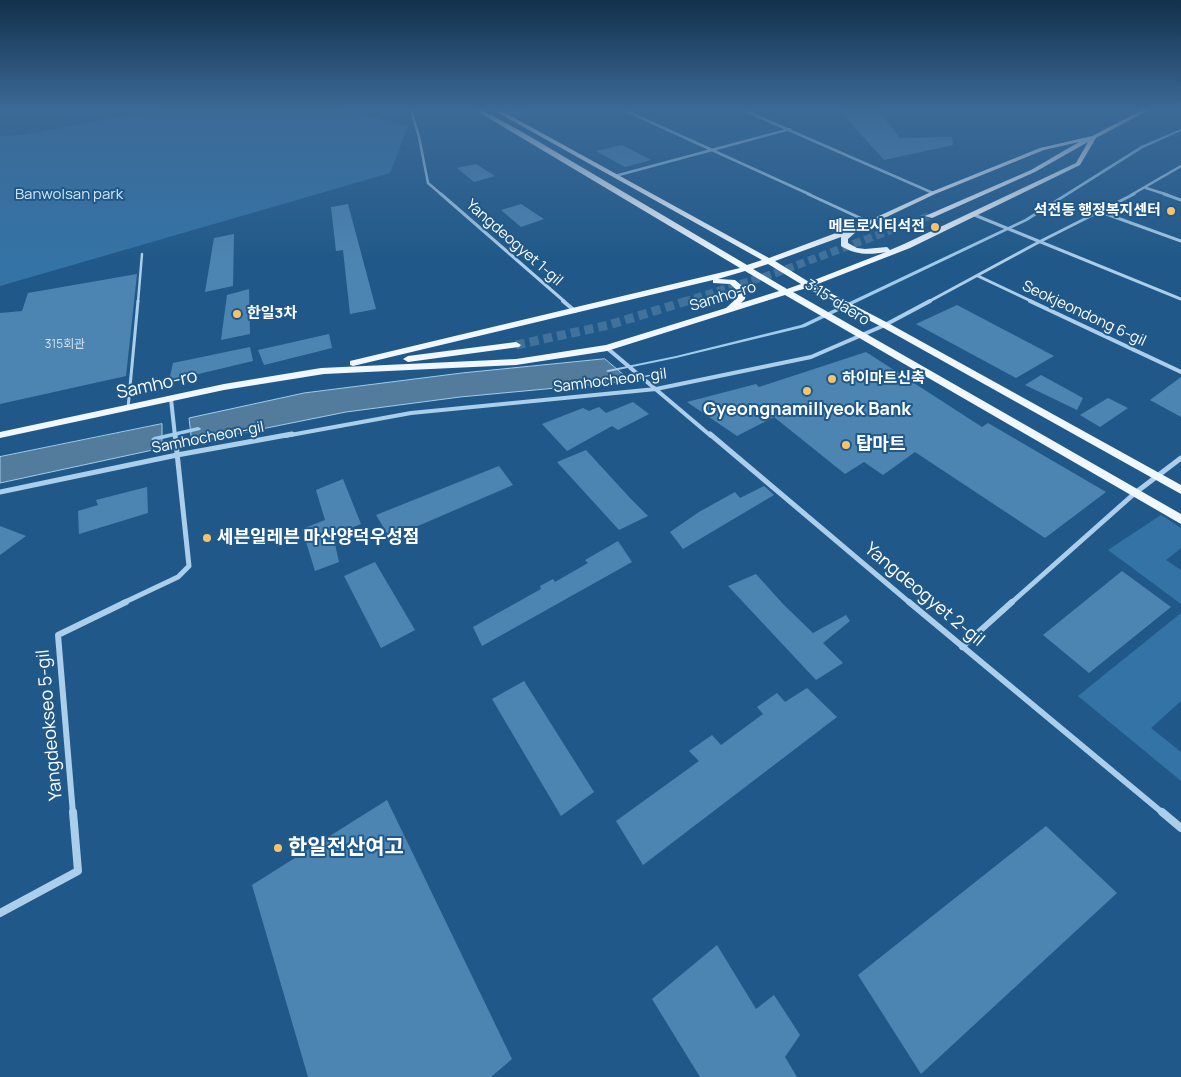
<!DOCTYPE html>
<meta charset="utf-8">
<style>
body{margin:0}
canvas{display:block;background:#205989}
</style>
<canvas width="1181" height="1077"></canvas>
<script>
const ctx = document.querySelector('canvas').getContext('2d');
ctx.lineJoin = 'round';
function fill(path, color) {
  ctx.fillStyle = color;
  ctx.fill(path, 'evenodd');
}
function strokePath(path, color, width, dash) {
  ctx.strokeStyle = color;
  ctx.lineWidth = width;
  ctx.lineCap = dash ? 'butt' : 'round';
  ctx.setLineDash(dash || []);
  ctx.stroke(path);
}
function write(font, color, halo, rows, align = 'center') {
  ctx.font = font + ' Manrope,"Noto Sans KR",sans-serif';
  ctx.lineWidth = 4;
  ctx.setLineDash([]);
  ctx.textBaseline = 'middle';
  ctx.strokeStyle = halo;
  ctx.fillStyle = color;
  for (const [text, x, y, turn = 0] of rows) {
    ctx.save();
    ctx.translate(x, y);
    ctx.rotate((+turn || 0) * Math.PI / 180);
    ctx.textAlign = isNaN(turn) ? turn : align;
    if (halo) ctx.strokeText(text, 0, 0);
    ctx.fillText(text, 0, 0);
    ctx.restore();
  }
}
fill(new Path2D(`
 M159,110h185l64,16 -18,47 -390,113v-150l23,-1z
 M1161,515l20,13v20l-15,12 15,10v34l-73,-54z
 M1181,613v88l-30,27 30,24v29l-103,-85z`), '#3473a6');
const water = new Path2D(`
 M605,359l26,22 -171,16 -114,15 -154,31 -3,-25 115,-25 158,-20z
 M162,424v24l-162,35v-26z`);
fill(water, '#537b9c');
strokePath(water, '#9fcbec', 1);
fill(new Path2D(`
 M1181,129v2l-38,17 -116,73 -222,106 -129,31 -68,14 -2,-1 2,-1 68,-14 125,-31 224,-106 116,-73z
 M198,427l2,1 1,1 -1,1 -46,11 -3,-2 3,-2z`), '#9fcbec');
fill(new Path2D(`
 M839,110h39l22,28 52,-1 1,8 -69,15z
 M622,145l29,15 -26,7 -29,-16z
 M476,164l19,12 -21,6 -17,-14z
 M348,204l28,105 -26,5 -7,-64 -7,1 -5,-44z
 M521,204l23,15 -23,8 -20,-17z
 M234,234l-1,52 -28,6 9,-54z
 M137,274l-11,102 -126,28v-91l22,-2 6,-18z
 M249,289l1,45 -29,6 6,-45z
 M957,305l97,51 -38,22 -100,-54z
 M329,334l3,14 -68,17 -6,-15z
 M250,347l3,14 -84,20 4,-18z
 M866,352l116,75 6,-4 118,69 -61,46 -130,-86 -32,23 -19,-13 -19,12 -71,-57 -37,19 -50,-34 69,-18 3,3z
 M1041,375l42,23 -6,12 -52,-25z
 M1181,377v40l-31,-17z
 M1108,398l20,10 -28,19 -20,-12z
 M633,402l16,12 -31,16 -6,-4 -45,25 -25,-27 41,-16 6,3 10,-4 7,6z
 M586,450l44,48 18,18 -29,14 -62,-68z
 M499,466l14,19 -123,53 -14,-23z
 M343,479l18,45 -28,11 6,27 -24,9 -13,-42 23,-9 -9,-30z
 M764,486l10,9 -91,54 -13,-17 29,-20 36,-20 5,6z
 M147,487l1,26 -69,21 -1,-23 20,-6 -2,-5z
 M0,526l26,10 -26,19z
 M618,541l14,21 -150,84 -9,-19 68,-38 -1,-3 13,-7 2,3 33,-19 -3,-3z
 M375,562l40,68 -34,18 -37,-72z
 M1122,571l49,36 -82,66 -46,-38z
 M756,574l27,30 30,29 33,-18 4,6 -27,22 20,20 -27,17 -88,-94z
 M524,681l70,111 -33,24 -69,-117z
 M807,688l30,29 -194,148 -27,-44 83,-60 -10,-10 23,-16 9,10 42,-31 -6,-7 20,-14 8,9z
 M387,800l125,259 -21,18h-183l-56,-192z
 M1046,826l71,67 -196,181 -63,-99z
 M717,945l39,64 18,-14 26,40 -15,22 12,20h-97l-48,-78z`), '#4d85b2');
strokePath(new Path2D(`
 M683,302l90,-28 156,-58`), '#41729b', 8, [8, 4]);
strokePath(new Path2D(`
 M516,345l93,-20 78,-24`), '#41729b', 9, [9, 5]);
strokePath(new Path2D(`
 M138,302l4,-48`), '#abcfeb', 2.5);
strokePath(new Path2D(`
 M128,408l10,-107`), '#abcfeb', 3);
strokePath(new Path2D(`
 M411,110l8,27 9,46 14,12
 M624,110l187,85
 M743,110l190,83
 M505,114l19,-4
 M615,176l175,-47
 M1146,188l22,7
 M1131,195l50,-29`), '#abcfeb', 2.5);
strokePath(new Path2D(`
 M441,194l124,108
 M808,194l63,29
 M1164,194l17,6
 M1098,211l83,30
 M972,214l209,85
 M978,276l55,26
 M928,302l111,-60 95,-48`), '#abcfeb', 3);
strokePath(new Path2D(`
 M563,301l12,10
 M1030,301l151,71
 M607,348l104,88
 M171,399l4,37
 M285,436l126,-23 245,-24 155,-32 74,-32 45,-24`), '#abcfeb', 4);
strokePath(new Path2D(`
 M710,434l200,169
 M0,492l177,-37 115,-21
 M123,603l55,-26 11,-11 -14,-132
 M1011,603l124,-110 46,-35`), '#abcfeb', 5);
strokePath(new Path2D(`
 M909,602l255,212
 M962,647l50,-45
 M73,814l-15,-179 68,-33`), '#abcfeb', 6);
strokePath(new Path2D(`
 M1162,812l19,16
 M0,913l78,-42 -5,-59`), '#abcfeb', 8);
fill(new Path2D(`
 M475,110h7l42,23 223,132 15,-5 -269,-150h7l269,148 99,-37 63,-29 109,-44 52,-12 50,-26h7l-53,28 -16,27 -170,83 -95,37 73,38 293,162v9l-299,-167 -75,-39 -14,4 388,222v10l-396,-229 -178,56 -91,14 -192,9 -100,16 -224,48v-6l224,-48 97,-16 195,-9 90,-14 120,-37 11,-10 2,-6 -9,-8 -17,-1v-3l-360,86 -3,-1v-4l390,-93zM1079,142l-48,28 -106,46 7,2 103,-46 53,-30 -12,21 -172,81 -14,6 -3,-3 -22,2 -8,-1 -9,-5v-4l9,-8 78,-37 109,-44zM841,237v9c14,9 29,9 45,6l-77,30 -34,-21zM768,264l33,20 -14,5 -34,-20zM745,271l34,20 -38,12 4,-4 1,-10 -11,-9 -17,-1z
 M516,342l5,3 -2,2 -111,15 -5,-3 5,-3z`), '#f0f7fe');
const sky = ctx.createLinearGradient(0, 0, 0, 261);
sky.addColorStop(0, '#12314b');
sky.addColorStop(0.42, '#3c6a97');
sky.addColorStop(1, '#3c6a9700');
ctx.fillStyle = sky;
ctx.fillRect(0, 0, 1181, 261);
for (const [x, y, r, color] of [
 [1171,211,5,"#f8c16c"],
 [935,227,5,"#f8c16c"],
 [237,314,5,"#f8c16c"],
 [832,379,5,"#f8c16c"],
 [807,391,5,"#f8c16c"],
 [846,445,5,"#f8c16c"],
 [207,538,5,"#f8c16c"],
 [278,848,5,"#f8c16c"]
]) {
  const dot = new Path2D();
  dot.arc(x, y, r, 0, 2 * Math.PI);
  ctx.fillStyle = color;
  ctx.fill(dot);
  strokePath(dot, '#205989', 2);
}
write('12px', '#d2e0ec', null, [
 ["315회관",65,345]
]);
write('15px', '#d0e6f8', '#205989', [
 ["Banwolsan park",69,195]
]);
write('bold 15px', '#fff', '#205989', [
 ["석전동 행정복지센터",1161,211],
 ["메트로시티석전",925,227],
 ["한일3차",247,314,"left"],
 ["하이마트신축",842,379,"left"]
], 'right');
write('15px', '#fff', '#205989', [
 ["Yangdeogyet 1-gil",514,243,41],
 ["Samho-ro",723,297,-17],
 ["3·15-daero",837,303,32],
 ["Seokjeondong 6-gil",1084,314,25],
 ["Samhocheon-gil",610,381,-7],
 ["Samhocheon-gil",208,438,-11]
]);
write('18px', '#fff', '#205989', [
 ["Samho-ro",157,385,-12],
 ["Yangdeogyet 2-gil",924,595,40],
 ["Yangdeokseo 5-gil",50,725,-95]
]);
write('bold 18px', '#fff', '#205989', [
 ["Gyeongnamillyeok Bank",807,410,"center"],
 ["탑마트",856,445],
 ["세븐일레븐 마산양덕우성점",217,538]
], 'left');
write('bold 21px', '#fff', '#205989', [
 ["한일전산여고",288,848]
], 'left');
</script>
